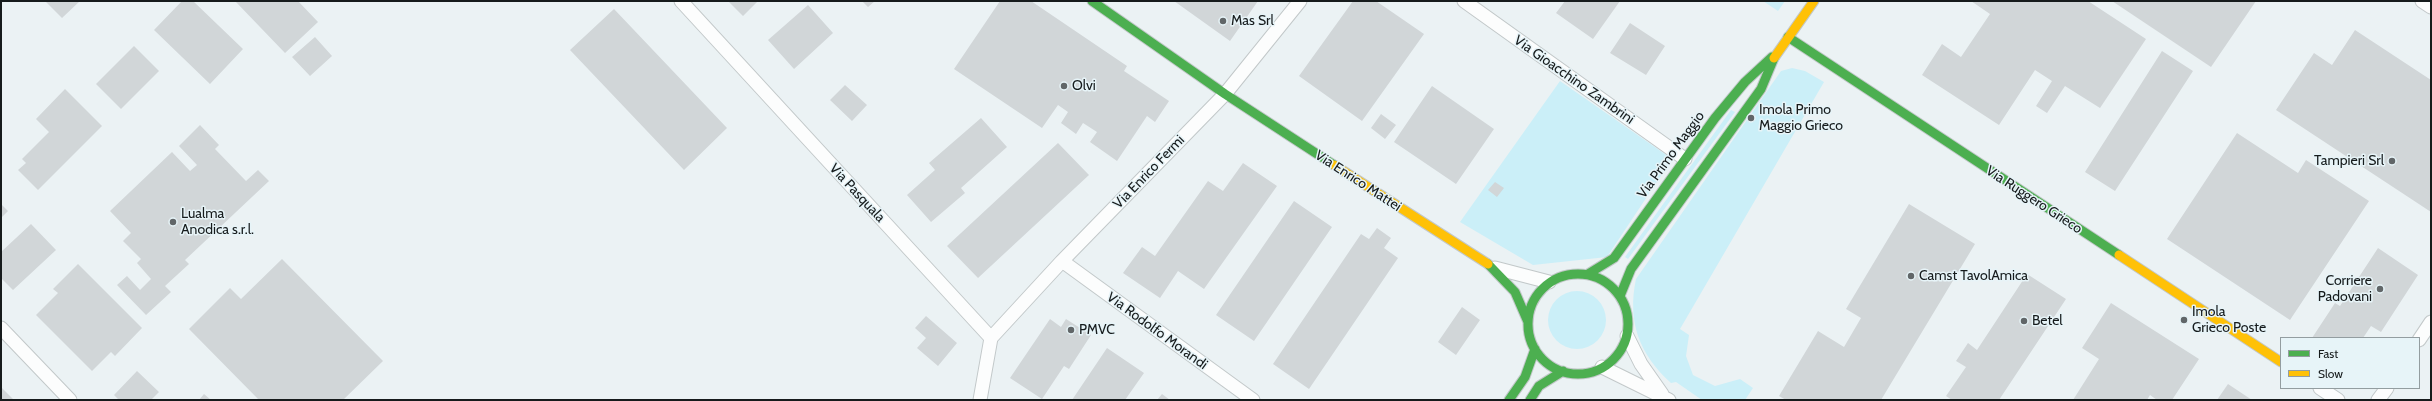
<!DOCTYPE html>
<style>
body{margin:0}
#map{position:relative;width:2432px;height:401px;overflow:hidden;background:#ebf2f4;font-family:Cabin,sans-serif}
canvas{display:block}
.frame{position:absolute;inset:0;border:2px solid #161b1c;pointer-events:none}
.legend{position:absolute;left:2280px;top:337px;width:140px;height:52px;box-sizing:border-box;background:#e7f4f8;border:1px solid #939da0;margin:0;padding:5px 7px;list-style:none;font-size:12px;color:#161b1c}
.legend li{display:flex;align-items:center;gap:8px;height:20px}
.legend b{width:20px;border:1px solid #939da0}
</style>
<div id="map">
<canvas width="2432" height="401"></canvas>
<div class="frame"></div>
<ul class="legend">
<li><b style="height:5px;background:#4caf50"></b>Fast</li>
<li><b style="height:5px;background:#ffc107"></b>Slow</li>
</ul>
</div>
<script>
const ctx = document.querySelector('canvas').getContext('2d');
ctx.lineJoin = 'round';
function fill(path, color) {
  ctx.fillStyle = color;
  ctx.fill(path, 'evenodd');
}
function strokePath(path, color, width, dash) {
  ctx.strokeStyle = color;
  ctx.lineWidth = width;
  ctx.lineCap = dash ? 'butt' : 'round';
  ctx.setLineDash(dash || []);
  ctx.stroke(path);
}
function write(font, color, halo, rows, align = 'center') {
  ctx.font = font + ' Cabin,sans-serif';
  ctx.lineWidth = 3;
  ctx.setLineDash([]);
  ctx.textBaseline = 'middle';
  ctx.strokeStyle = halo;
  ctx.fillStyle = color;
  for (const [text, x, y, turn = 0] of rows) {
    ctx.save();
    ctx.translate(x, y);
    ctx.rotate((+turn || 0) * Math.PI / 180);
    ctx.textAlign = isNaN(turn) ? turn : align;
    if (halo) ctx.strokeText(text, 0, 0);
    ctx.fillText(text, 0, 0);
    ctx.restore();
  }
}
fill(new Path2D(`
 M1763,1h22l-7,10z
 M1792,68l13,3 19,11 -144,247 9,6 -3,21 7,19 22,11 25,-7 13,9 -8,12h-43l-26,-18 -5,1c-32,-29 -44,-62 -35,-104l145,-208z
 M1560,81l112,78 -65,98 -74,8 -73,-43z
 M1731,110l4,2 -107,147 -3,-2z
 M1548 320a29 29 0 1 1 58 0a29 29 0 1 1-58 0Z`), '#cbeff8');
fill(new Path2D(`
 M45,1h35l-18,17z
 M182,1h11l50,48 -33,35 -56,-54z
 M235,1h63l20,21 -33,31z
 M728,1h30l-15,15z
 M862,1h13l-7,6z
 M1000,1h31l96,65 -3,5 45,30 -14,21 -8,-6 -30,45 -27,-19 7,-10 -14,-9 -7,11 -15,-11 7,-11 -10,-7 -16,23 -88,-59z
 M1174,1h84l-28,40z
 M1353,1h23l48,33 -62,87 -63,-45z
 M1565,1h55l-27,38 -37,-26z
 M1971,1h117l58,38 -46,69 -35,-22 -18,27 -11,-7 16,-25 -17,-11 -36,55 -77,-50 20,-31 19,13 29,-43z
 M2112,1h144l-45,66z
 M808,5l25,28 -39,36 -26,-29z
 M614,9l113,119 -43,42 -114,-120z
 M1630,23l35,23 -19,29 -36,-22z
 M2355,30l76,50v132l-155,-102 38,-57 18,12z
 M315,37l17,19 -22,20 -18,-19z
 M134,46l25,25 -38,38 -25,-25z
 M2162,51l31,20 -78,120 -30,-19z
 M845,85l22,20 -15,16 -22,-21z
 M1432,86l62,43 -38,55 -62,-42z
 M65,89l37,37 -64,64 -20,-20 8,-7 -4,-4 27,-27 -13,-13z
 M1381,114l15,11 -11,14 -14,-11z
 M981,118l26,29 -46,41 4,5 -34,29 -24,-27 28,-25 -6,-7z
 M200,125l19,20 -4,4 31,32 12,-11 11,11 -84,79 4,4 -24,22 6,6 -25,23 -29,-30 10,-9 13,14 11,-11 -14,-16 4,-4 -18,-18 8,-8 -21,-22 62,-59 18,19 7,-6 -18,-19z
 M2237,133l61,40 8,-13 63,41 -79,119 -123,-81z
 M1058,143l31,32 -111,103 -31,-32z
 M1243,163l34,23 -73,103 -26,-18 -18,27 -37,-25 19,-26 13,9 53,-75 15,10z
 M1495,182l9,6 -7,9 -9,-7z
 M1294,201l38,26 -78,114 -38,-26z
 M1,204l7,7 -7,7z
 M1909,204l66,40 -94,156h-95l-7,-4 39,-65 26,16 17,-29 -15,-9z
 M31,224l25,26 -43,40 -12,-12v-26z
 M1377,228l14,10 -7,10 14,10 -89,131 -36,-25 88,-130 8,5z
 M2378,248l40,27 -37,57 -10,-6 -8,12h-51l23,-35 5,3z
 M282,259l101,102 -40,39h-84l-70,-71 41,-41 11,11z
 M78,264l64,64 -27,28 -4,-4 -19,19 -56,-56 22,-22 -5,-4z
 M2027,274l39,25 -67,101h-47l-6,-4 20,-29 -10,-6 12,-18 9,7z
 M2111,303l88,56 -27,41h-15l-7,-5 -3,5h-74l26,-41 -17,-11z
 M1462,307l18,13 -24,35 -18,-13z
 M926,316l31,27 -19,23 -21,-18 9,-10 -11,-10z
 M1050,319l11,8 5,-8 25,16 -22,34 -5,-3 -22,33 -32,-21z
 M1107,348l37,25 -19,27h-53z
 M137,371l22,21 -8,8h-32l-5,-5z
 M2228,384l24,16h-35z
 M1,387l13,13h-13z
 M204,394l7,6h-12z
 M1162,394l8,6h-13z`), '#d1d6d8');
const street = new Path2D(`
 M681,1l310,337 -11,62
 M1464,1l221,158
 M2422,1l9,6
 M1062,261l191,139
 M1495,268l54,14
 M1,328l69,72
 M1627,336l14,28 21,30
 M991,338l71,-77 163,-167 75,-93
 M2419,340l12,-18
 M1602,367l67,33
 M2320,388l18,12
 M2378,400l9,-12`);
const fast = new Path2D(`
 M1092,1l133,93 109,71
 M1788,37l331,218
 M1488,264l27,28 13,30
 M1588,274l26,-16 101,-140 30,-36 27,-25
 M1528 324a50 50 0 1 1 100 0a50 50 0 1 1-100 0Z
 M1620,296l11,-27 130,-180 13,-31
 M1509,400l16,-23 10,-28
 M1530,400l9,-14 24,-15`);
const slow = new Path2D(`
 M1774,58l40,-57
 M1334,165l154,99
 M2119,255l162,107`);
strokePath(street, '#c2c8c9', 15);
strokePath(fast, '#c2c8c9', 11);
strokePath(slow, '#c2c8c9', 11);
strokePath(street, '#fcfdfd', 13);
strokePath(fast, '#4caf50', 9);
strokePath(slow, '#ffc107', 9);
for (const [x, y, r, color] of [
 [1223,21,4,"#616668"],
 [1064,86,4,"#616668"],
 [1751,118,4,"#616668"],
 [2392,161,4,"#616668"],
 [173,222,4,"#616668"],
 [1911,276,4,"#616668"],
 [2380,289,4,"#616668"],
 [2184,320,4,"#616668"],
 [2024,321,4,"#616668"],
 [1071,330,4,"#616668"]
]) {
  const dot = new Path2D();
  dot.arc(x, y, r, 0, 2 * Math.PI);
  ctx.fillStyle = color;
  ctx.fill(dot);
  strokePath(dot, '#e7f4f8', 1.5);
}
write('14px', '#161b1c', '#e7f4f8', [
 ["Mas Srl",1231,21],
 ["Olvi",1072,86],
 ["Imola Primo",1759,110],
 ["Maggio Grieco",1759,126],
 ["Tampieri Srl",2384,161,"right"],
 ["Lualma",181,214],
 ["Anodica s.r.l.",181,230],
 ["Camst TavolAmica",1919,276],
 ["Corriere",2372,281,"right"],
 ["Padovani",2372,297,"right"],
 ["Imola",2192,312],
 ["Grieco Poste",2192,328],
 ["Betel",2032,321],
 ["PMVC",1079,330]
], 'left');
write('14px', '#161b1c', '#e7f4f8', [
 ["Via Gioacchino Zambrini",1574,80,35],
 ["Via Primo Maggio",1671,155,-54],
 ["Via Enrico Fermi",1149,172,-46],
 ["Via Enrico Mattei",1358,181,33],
 ["Via Pasquala",857,193,47],
 ["Via Ruggero Grieco",2034,200,33],
 ["Via Rodolfo Morandi",1157,331,36]
]);
</script>
